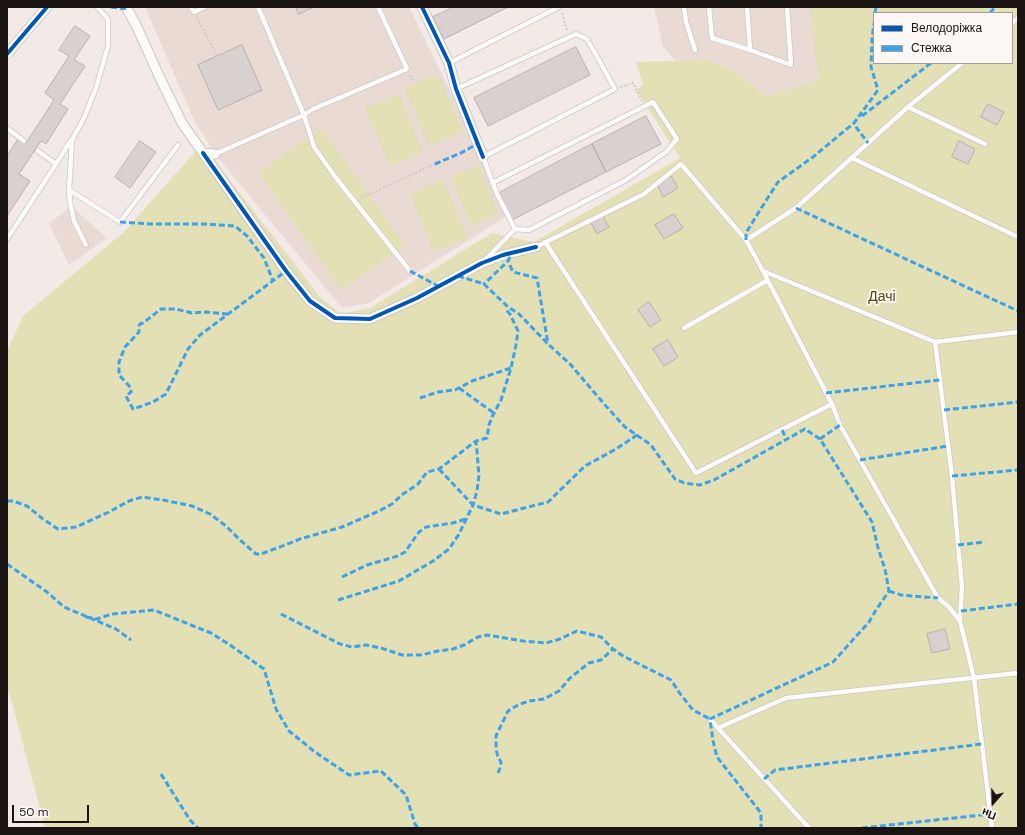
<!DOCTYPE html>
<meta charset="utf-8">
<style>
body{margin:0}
#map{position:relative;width:1025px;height:835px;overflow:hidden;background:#f3eae7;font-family:"DM Sans",sans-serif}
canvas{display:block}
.frame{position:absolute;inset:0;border:8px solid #191412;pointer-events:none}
.legend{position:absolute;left:873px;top:12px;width:140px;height:52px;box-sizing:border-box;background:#fef8f5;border:1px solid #a29d9a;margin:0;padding:5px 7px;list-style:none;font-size:12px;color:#191412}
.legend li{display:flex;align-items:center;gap:8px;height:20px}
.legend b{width:20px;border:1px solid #a29d9a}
.north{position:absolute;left:973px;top:783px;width:40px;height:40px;-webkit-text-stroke:3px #fef8f5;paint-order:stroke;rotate:200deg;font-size:11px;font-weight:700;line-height:16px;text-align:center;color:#191412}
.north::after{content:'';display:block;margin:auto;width:14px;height:18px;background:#191412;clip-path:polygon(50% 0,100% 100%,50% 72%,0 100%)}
.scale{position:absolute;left:12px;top:805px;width:77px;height:18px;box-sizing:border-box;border:2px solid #191412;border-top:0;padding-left:5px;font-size:12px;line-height:14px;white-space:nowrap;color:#191412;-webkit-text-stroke:3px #fef8f5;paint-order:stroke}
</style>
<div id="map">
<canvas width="1025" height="835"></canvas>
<div class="frame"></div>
<ul class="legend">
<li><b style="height:5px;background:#0057b8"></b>Велодоріжка</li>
<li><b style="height:5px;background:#3da2ea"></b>Стежка</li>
</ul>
<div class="north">Пн</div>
<div class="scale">50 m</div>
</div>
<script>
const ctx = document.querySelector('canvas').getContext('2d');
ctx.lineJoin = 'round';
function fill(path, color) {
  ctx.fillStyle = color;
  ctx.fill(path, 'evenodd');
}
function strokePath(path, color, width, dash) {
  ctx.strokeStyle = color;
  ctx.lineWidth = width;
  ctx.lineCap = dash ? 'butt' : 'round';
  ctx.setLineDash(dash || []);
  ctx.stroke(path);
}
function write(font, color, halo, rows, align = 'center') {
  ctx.font = font + ' "DM Sans",sans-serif';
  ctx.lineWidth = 3.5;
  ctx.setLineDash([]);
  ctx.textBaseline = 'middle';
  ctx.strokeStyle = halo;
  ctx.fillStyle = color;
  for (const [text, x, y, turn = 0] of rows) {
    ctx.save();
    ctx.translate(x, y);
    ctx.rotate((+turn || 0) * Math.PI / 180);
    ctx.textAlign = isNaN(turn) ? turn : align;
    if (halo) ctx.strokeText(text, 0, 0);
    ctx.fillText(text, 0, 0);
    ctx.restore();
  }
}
fill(new Path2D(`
 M145,7h264l101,207 -141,89 -27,5 -127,-154 -21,-34z
 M654,7h159l6,73 -52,16 -36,-27 -26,-9 -29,1 -13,-14z
 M71,206l36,32 -38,27 -20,-41z`), '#eadad4');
fill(new Path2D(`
 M809,7h209v821h-973l-31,-118 -7,-23v-336l16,-35 101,-84 78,-88 118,153 21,17 29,-6 122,-75 42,9 146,-84 -43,-67 6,-7 -7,-22 69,-2 26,9 36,27 52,-16zM874,13h138v50h-138z
 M438,74l25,58 -34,14 -24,-58z
 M399,94l24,58 -33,14 -25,-58z
 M322,128l83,117 -64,45 -83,-118z
 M479,165l19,49 -28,11 -19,-49z
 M443,180l25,58 -34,14 -24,-58z`), '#e2e0b4');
const building = new Path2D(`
 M296,7h18l-15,7z
 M454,7h54l-64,32 -11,-22z
 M75,26l15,10 -16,24 11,6 -25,38 8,5 -22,35 -5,-3 -22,33 11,7 -23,35v-43l1,-2 -1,-1v-14l11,-17 8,4 28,-43 -9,-7 24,-37 -10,-6z
 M242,45l20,45 -44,20 -20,-45z
 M576,47l14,28 -102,51 -14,-28z
 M988,104l16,8 -7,13 -16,-8z
 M646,116l15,28 -55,28 -14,-28z
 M140,141l16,11 -26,36 -15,-11z
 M959,141l16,8 -7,15 -16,-7z
 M592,144l14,28 -94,48 -13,-27z
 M671,176l7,12 -15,9 -6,-13z
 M674,214l9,14 -19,11 -9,-14z
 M603,216l6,11 -12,7 -6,-11z
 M649,302l12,18 -11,7 -12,-17z
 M668,340l10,17 -14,9 -11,-17z
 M945,629l5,20 -18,4 -5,-19z`);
fill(building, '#d8d1cf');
strokePath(building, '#b6b0ae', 1);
const lane = new Path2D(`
 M97,7l11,12v27l-12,42 -13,32 -11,20 -3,50 51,32 58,-77
 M191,7l3,5 11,-5
 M258,7l46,108 10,32 22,31 74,93
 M684,7l2,15 9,28
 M709,7l3,31 38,12 41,15 -4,-58
 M747,7l3,43
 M1012,23l6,-5
 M449,63l110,-56
 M456,89l120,-55 11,5 28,50 -132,68 14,37 18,35 -29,30
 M908,107l77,37
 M7,128l17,13
 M215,154l89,-39 9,-6 94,-40 -29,-62
 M852,158l166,79
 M56,164l15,-24
 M492,183l161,-81 24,37 -11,13 -40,28 -97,50 -14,-1
 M69,190l1,12 4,19 12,24
 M7,239l49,-75 -18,-13
 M746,240l50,-32 112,-101 54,-44
 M545,242l151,231 136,-69
 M536,247l108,-53 37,-30 65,76 17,31 69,133 8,21 98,173 11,9 11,14 14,57 18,150
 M763,271l172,71 83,-10
 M684,328l84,-48
 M935,342l17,134 6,69 4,41 -2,35
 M710,719l8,9
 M809,828l-91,-100 68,-30 232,-25`);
const street = new Path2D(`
 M126,7l11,20 23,51 22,45 21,30 12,1
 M422,7l27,56 7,26 27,68
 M7,54l40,-47
 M203,153l83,118 24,30 25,17 35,1 47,-21 65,-35 21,-8 33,-8`);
strokePath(lane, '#ccc6c4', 6);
strokePath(street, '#ccc6c4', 11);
strokePath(new Path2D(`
 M562,13l5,17
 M197,18l20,38
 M410,75l3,6
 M620,87l13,-4 9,18
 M361,198l74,-34`), '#cdc9c8', 2, [2, 2]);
strokePath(lane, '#fdfcfb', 4.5);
strokePath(street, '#fdfcfb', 9);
strokePath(new Path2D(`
 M111,7l16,2
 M875,13l1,-6
 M990,13l5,-6
 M862,116l69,-53
 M857,119l-3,4 2,4 12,16
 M435,164l26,-11 16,-9
 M796,208l222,103
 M120,222l32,2h52l31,2 12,10 17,22 9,23
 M746,240v-7l14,-23 18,-28 35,-25 41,-34 24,-33 -7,-23 1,-28 2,-16
 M510,257l-2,4 5,11 24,6 11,66
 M410,271l28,15
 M458,276l26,8 24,23 11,7 29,30 22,20 35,41 20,22 26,18 24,34 9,4 16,2 14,-5 91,-51 15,10 52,83 6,26 7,21 4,22 -13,19 -7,12 -36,40 -123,57 3,22 4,16 44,56v15
 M487,287l-3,-3 24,-23
 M228,314l-22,-2 -14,1 -16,-4h-15l-18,14 -3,1 -1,2v6l-14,15 -6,15v13l12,13v4l-5,4 7,13 20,-7 13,-8 22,-45 12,-14 86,-64
 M459,388l35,25
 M826,393l114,-13
 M420,398l18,-6 17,-2 17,-9 39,-13
 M944,410l74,-8
 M782,430l5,10
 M820,439l20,-14
 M860,460l88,-14
 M439,469l34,36 28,9 47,-12 37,-36 31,-17 21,-14
 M952,476l66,-6
 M7,501h6l14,5 16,13 15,10 18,-2 33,-15 20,-11 13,-4 21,3 29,6 18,8 16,12 14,14 16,14h5l24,-9 15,-6 42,-12 37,-16 13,-7 11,-10 15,-10 9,-12 12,-3 37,-28 11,-3 2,-13 3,-8 9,-17 10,-32 5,-23 2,-14 -8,-17 -5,-5
 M958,545l27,-3
 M7,564l40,28 17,15 52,22 15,11
 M342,577l25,-12 31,-9 7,-4 14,-20 7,-5 27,-4 13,-4
 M889,591l12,4 37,3
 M338,600l61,-19 34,-20 16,-12 10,-15 14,-29 4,-14 2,-16 -3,-34
 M961,611l57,-7
 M281,614l59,30 12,3 14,-2 15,3 21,7h19l17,-4 15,-2 11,-4 14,-8 9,-2 36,6 23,2 14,-4 17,-8 24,6 12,12 10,7 48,24 10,15 12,15 17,9
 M86,617l11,2 15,-5 42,-4 57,23 19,12 34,24 12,40 13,22 26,21 34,23 32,-4 25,24 9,29 3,4
 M498,773l2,-5 1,-6 -3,-5 -2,-8v-13l12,-25 10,-6 11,-4 15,-2 15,-8 11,-13 19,-15 12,-3 12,-11
 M161,774l29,46 8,8
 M764,779l11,-9 207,-26
 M862,828l129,-14`), '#3da2ea', 3, [6, 3]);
strokePath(new Path2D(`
 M422,7l27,56 7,26 27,68
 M7,54l40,-47
 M203,153l83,118 24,30 25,17 35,1 47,-21 65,-35 21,-8 33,-8`), '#0057b8', 4);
write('14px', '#494a0d', '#fef8f5', [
 ["Дачі",882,297]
]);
</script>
